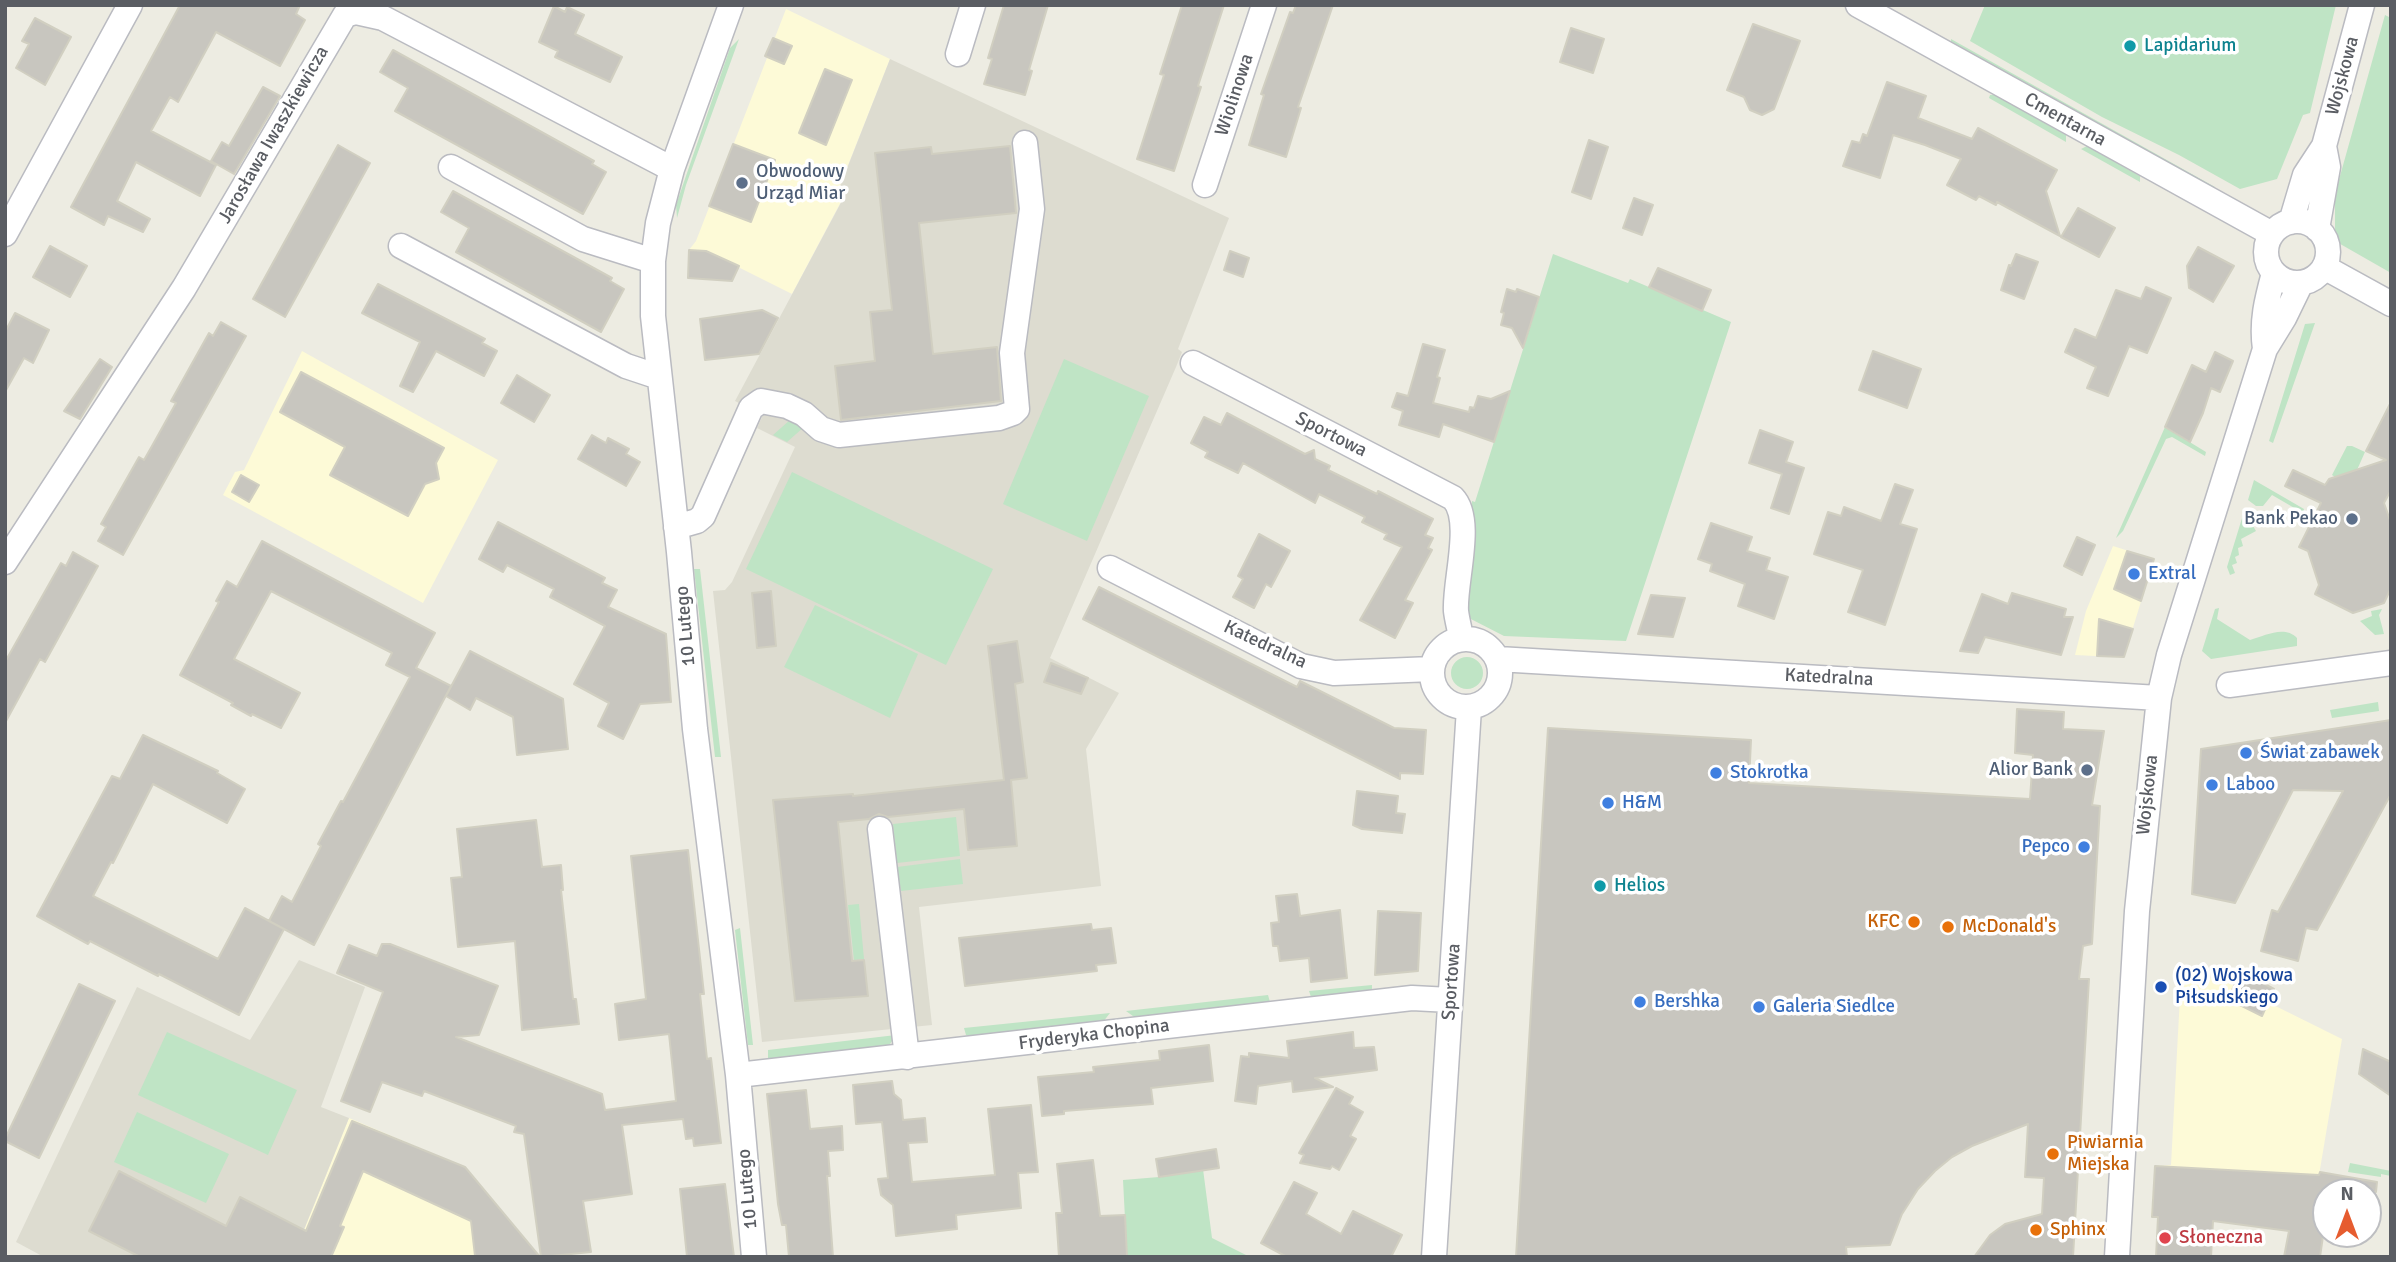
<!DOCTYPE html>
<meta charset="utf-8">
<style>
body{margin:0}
#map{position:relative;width:2396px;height:1262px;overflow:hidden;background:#edece2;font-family:Signika,sans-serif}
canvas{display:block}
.frame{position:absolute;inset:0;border:7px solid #5a5d63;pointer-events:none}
.north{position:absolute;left:2312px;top:1178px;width:70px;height:70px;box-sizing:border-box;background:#fff;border:2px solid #bdbec1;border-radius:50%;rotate:0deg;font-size:19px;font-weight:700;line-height:28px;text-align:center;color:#5a5d63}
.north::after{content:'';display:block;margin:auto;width:24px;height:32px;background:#e65c2f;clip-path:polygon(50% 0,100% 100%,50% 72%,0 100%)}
</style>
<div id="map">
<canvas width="2396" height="1262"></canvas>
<div class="frame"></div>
<div class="north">N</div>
</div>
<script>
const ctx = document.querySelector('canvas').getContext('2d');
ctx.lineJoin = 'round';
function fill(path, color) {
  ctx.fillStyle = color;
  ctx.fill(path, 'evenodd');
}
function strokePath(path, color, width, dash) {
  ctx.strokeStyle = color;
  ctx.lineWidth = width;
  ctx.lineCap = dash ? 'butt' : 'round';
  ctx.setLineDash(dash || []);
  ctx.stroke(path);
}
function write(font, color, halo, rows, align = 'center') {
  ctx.font = font + ' Signika,sans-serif';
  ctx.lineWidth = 7;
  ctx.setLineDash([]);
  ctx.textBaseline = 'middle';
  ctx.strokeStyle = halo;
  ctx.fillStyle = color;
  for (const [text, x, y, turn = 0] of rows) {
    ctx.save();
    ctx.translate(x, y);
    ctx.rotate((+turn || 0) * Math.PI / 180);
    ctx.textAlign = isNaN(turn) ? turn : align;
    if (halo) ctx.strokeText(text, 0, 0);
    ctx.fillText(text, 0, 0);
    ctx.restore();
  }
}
fill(new Path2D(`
 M786,9l104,50 -53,134 7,3 -52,98 -86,-43 -17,-1 7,-9z
 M302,351l196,109 -75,143 -200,-108 12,-23 9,-2z
 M2113,546l41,13 -30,98 -7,-2 -1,2 -41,-2 11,-44z
 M2181,977l40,2 121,60 -23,136 -60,-3 -9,52 -99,-7 4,-51 16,-1z
 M349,1118l116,49 42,50 3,40h-217z`), '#fdfad7');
fill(new Path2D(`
 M890,59l339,159 -51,131 4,3 -6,15 -126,291 69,35 -33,56 15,137 -182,21 13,118 -170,17 -49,-451 12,-1 7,-8 63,-135 -38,-19 6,-13 -28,-14 109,-204 -7,-3z
 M299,960l66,27 -44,120 28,11 -56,139h-249l-28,-15 121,-255 113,53z`), '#dddcd0');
fill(new Path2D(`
 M1985,5h351l-26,108 -7,2 -26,64 -37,10 -61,-34 -77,-38 -132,-76z
 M2385,15l6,3v255l-56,-32v-47z
 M739,39l-53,146 -9,33 -1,-13 54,-157z
 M1951,39l264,148v6l-264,-148z
 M1990,95h5l71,40v7l-77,-44z
 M2087,146l53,30v6l-59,-33z
 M1553,254l75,29 2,-4 101,43 -105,319 -122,-5 -39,-20 7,-115 3,1z
 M2315,323l-42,120 -4,-2 36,-117z
 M1064,359l85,37 -62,145 -84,-37z
 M790,420l14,7 -17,15 -14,-7z
 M2165,427l41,25 -1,4 -33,-19 -6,2 -43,92 -7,7z
 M2347,446h5l13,6 -8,18 -22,7 -3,-2z
 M792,472l201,97 -47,96 -200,-96z
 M2254,480l50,29 -1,4 -31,-18 -9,11h-7l-8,-6z
 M2243,515l6,4 7,12 -15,8 2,7 -5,2 1,7 -4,2 2,6 -5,2 3,8 -5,2 -3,-8z
 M694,569h6l21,188h-6z
 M815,605l103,49 -28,64 -106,-51z
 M2219,608l-2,11 33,21c15,-4 34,-15 47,-2v8l-86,13 -9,-8 13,-42z
 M2382,609l-3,6 5,19 -9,1 -15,-14 12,-5 -1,-5z
 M1451 673a16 16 0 1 1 32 0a16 16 0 1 1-32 0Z
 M2378,702l1,9 -47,7 -2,-8z
 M956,817l4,39 -63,7 -4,-39z
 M960,859l3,25 -62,7 -4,-24z
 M859,904l5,55 -10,1 -6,-55z
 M740,928l13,117h-5l-13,-115z
 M1372,985v8l-60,7 -3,-9z
 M1268,995l2,7 -133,17 -11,-8z
 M1110,1013l-7,9 -131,16 -6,-3 -2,-7z
 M167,1032l130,58 -29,65 -130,-60z
 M896,1035l-8,12 -120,14v-11z
 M137,1112l92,42 -23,49 -92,-41z
 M2350,1163l41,8v5l-10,-2v3l-33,-5z
 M1203,1169l9,69 38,19h-123l-4,-77 36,-3z`), '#bfe4c5');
const building = new Path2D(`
 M180,5h120l-4,9 9,6 -25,46 -64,-34 -38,70 -8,-5 -19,34 65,34 -16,31 -64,-34 -19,39 33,18 -7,13 -35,-16 -4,9 -33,-18z
 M1004,5h44l-19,65 3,1 -7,24 -41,-11 8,-25 -4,-1z
 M1182,5h42l-26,81 3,1 -27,84 -37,-12 27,-84 -4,-1z
 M1296,5h37l-35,102 3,1 -15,49 -37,-12 15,-50 -3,-1 29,-82 3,1z
 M554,6l11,6 2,-5 17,8 -9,19 47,23 -12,25 -55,-25 3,-6 -19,-9z
 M35,18l36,19 -26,48 -29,-17 13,-24 -7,-3z
 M1753,24l47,17 -26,68 -12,6 -12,-5 -6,-13 -17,-7z
 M1571,28l33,11 -11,34 -33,-11z
 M773,38l19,8 -8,18 -19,-8z
 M393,50l201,111 -2,3 14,8 -23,42 -188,-103 13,-23 -28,-16z
 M825,69l27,11 -26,65 -27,-12z
 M1887,82l39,14 -8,22 54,21 6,-11 79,42 -11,21 14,45 -63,-34 -1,3 -17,-9 -3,4 -29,-15 14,-26 -36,-14 -32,-10 -13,43 -37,-12 9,-25 8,2 3,-9 4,2z
 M263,87l17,9 -46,78 -23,-13 11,-19 7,4z
 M1589,140l19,7 -17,52 -19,-7z
 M733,144l42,16 -24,62 -42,-16z
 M338,145l32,18 -85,154 -32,-18z
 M1010,146l6,67 -97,10 14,131 64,-7 4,54 -160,19 -6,-54 40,-5 -5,-49 22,-2 -17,-157 56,-6 1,7z
 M453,191l159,87 -2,3 14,8 -23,43 -145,-80 13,-24 -28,-16z
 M1634,198l19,7 -11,30 -19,-7z
 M2078,208l37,20 -16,29 -38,-20z
 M50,246l37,20 -17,31 -37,-20z
 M2198,247l36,19 -21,36 -24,-14 -2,-22z
 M689,250l17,1 33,15 -7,15 -44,-3z
 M1230,251l19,7 -6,19 -19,-7z
 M2016,254l22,8 -14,37 -23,-9 8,-25 2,1z
 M1658,268l53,22 -9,21 -53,-24z
 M378,284l107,55 -3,4 15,8 -13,25 -48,-25 -23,41 -13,-6 20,-44 -58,-29z
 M2146,287l25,11 -24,55 -18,-7 -21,50 -21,-8 9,-21 -31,-15 10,-23 21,9 20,-48 25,9z
 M1507,289l9,3 1,-3 22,8 -16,51 -11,-20 -11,-3 3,-12 -3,-1z
 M762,310l16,8 -19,36 -54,6 -5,-41z
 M15,313l34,17 -16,33 -9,-5 -19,34v-60z
 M221,322l25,14 -123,219 -25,-14 8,-14 -5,-3 38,-67 5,3 8,-14 24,-43 -5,-2 38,-68 4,3z
 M1423,344l22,6 -8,27 3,1 -7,25 36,9 1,-5 4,1 4,-12 13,3 19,-8 -16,51 -51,-18 -4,13 -40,-12 4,-14 -11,-4 5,-14 11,3z
 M1873,351l48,18 -14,39 -48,-18z
 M2215,352l18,9 -13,31 -9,-4 -8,25 -13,29 -25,-15 27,-62 14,7z
 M100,359l12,8 -32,52 -16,-8z
 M301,372l143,76 -8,15 3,16 -14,5 -17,32 -78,-41 15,-28 -65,-35z
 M517,375l33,20 -16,27 -33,-19z
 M2391,402v88l-7,13 7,20v65l-7,15 -31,10 -38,-19 4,-9 -11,-34 -9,-4 22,-44 -36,-17 8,-16 32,15 4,-6 57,-19 -20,-9z
 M1227,413l78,41 9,-4 1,9 15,7 -2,4 49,24 1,-3 55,28 -8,16 8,3 -5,10 4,2 -27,50 8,3 -18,35 -35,-18 42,-73 -18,-8 3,-5 -25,-12 3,-5 -46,-23 -4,9 -72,-40 -5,10 -33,-16 3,-5 -17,-9 13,-26 17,8z
 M1760,430l33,12 -7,20 18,6 -15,46 -18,-6 11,-34 -33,-11z
 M592,435l14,8 2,-5 21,11 -3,5 14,8 -14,24 -48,-27z
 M241,475l18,10 -10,17 -17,-10z
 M1895,484l18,6 -13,34 17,5 -32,96 -37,-13 15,-42 -49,-16 14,-42 13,4 3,-9 37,14z
 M498,522l107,56 -3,5 15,7 -9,17 58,27 5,68 -31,2 -17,35 -25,-13 11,-23 -35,-19 31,-58 -55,-29 4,-8 -47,-24 -4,7 -24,-13z
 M1711,523l41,14 -5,14 23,7 -4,12 22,7 -14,42 -36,-13 7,-22 -35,-13 2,-7 -14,-5z
 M1259,534l31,17 -19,36 -5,-3 -12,24 -21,-11 10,-18 -5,-3z
 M2077,537l18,8 -13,30 -18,-9z
 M262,541l173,92 -19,35 35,18 -137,259 -45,-24 13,-25 10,6 29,-56 -3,-2 23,-43 2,1 67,-125 -24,-12 6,-12 -121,-62 -37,68 66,34 -19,35 -29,-14 -1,2 -20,-11 2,-2 -53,-28 39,-73 -3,-1 11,-20 10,6z
 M2127,551l27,8 -13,42 -27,-12z
 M73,552l25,14 -53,96 -5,-3 -35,64v-61l56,-99 5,3z
 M1099,587l198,100 3,-6 94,47 32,2 -3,44 -23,-1v6l-317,-160z
 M771,591l5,55 -19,2 -5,-55z
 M2012,593l54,16 -2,8h9l-12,38 -76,-18 -7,16 -18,-2 22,-57 26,10z
 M1651,595l34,3 -12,39 -35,-3z
 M2099,619l34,10 -9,28 -27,-1z
 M1017,641l6,41 -8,2 12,94 -16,2 6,66 -49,4 -4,-41 -76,8 -9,-3 -10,5 -31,3 14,139 12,-1 4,36 -73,5 -22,-201 80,-6v2l151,-16 -16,-134z
 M470,651l93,48 5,50 -51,6 -4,-38 -37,-19 -6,12 -24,-14z
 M1051,663l37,15 -7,16 -37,-12z
 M2017,709l47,3 -1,17 41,2 -12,74 8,1 -8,138 -9,2 -4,33h10l-16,278h-99l16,-22 15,-11 37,-10 2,-36 -19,-1 3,-53 -56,22 -20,11 -17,14 -17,18 -16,25 -12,31 -44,2 1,10h-331l32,-529 203,12 -2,43 281,16 3,-44 -18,-2z
 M2391,720v74l-74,136 -11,-2 -8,33 -37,-10 11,-41 6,2 65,-121 -50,-1 -58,113 -43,-9 9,-145z
 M143,735l75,36 -1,2 28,16 -18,34 -74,-39 -40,79 -2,-1 -18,34 125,63 27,-51 39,21 -45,86 -80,-41 -1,2 -68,-35 -2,3 -51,-28 75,-140 8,3z
 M1357,791l41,5 -2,17 9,1 -3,19 -40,-4 -9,-4z
 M536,820l6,47 19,-2 2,25h-2l12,109h3l3,25 -57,6 -7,-89 -57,6 -7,-69 11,-1 -5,-48z
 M688,850l16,144h-4l7,65 4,-1 10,85 -27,3 -1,-8 -7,1 -3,-20 -61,6 10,69 -49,7 8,51 -50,5 -17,-123 -10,-2 2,-6 -92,-35 -2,5 -40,-14 -12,30 -29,-11 42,-109 -46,-19 12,-28 28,11 5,-12h8l108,42 -19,49 -23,2 146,57 3,16 71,-9 -7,-67 -50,6 -4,-36 31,-5 -15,-143z
 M1297,894l3,22 40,-6 7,68 -36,4 -2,-24 -29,3 -2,-15h-5l-2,-23 8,-1 -3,-26z
 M1378,911l43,2 -3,58 -43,4z
 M1091,924l1,6 19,-2 5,35 -20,2 1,6 -132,15 -6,-48z
 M2241,971l33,18 -12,27 -34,-17z
 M79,984l36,17 -76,157 -34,-17v-2z
 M1353,1032l1,16 20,-1 3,23 -62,8 18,9 -40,5 -1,-11 -34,5 -2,18 -21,-3 6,-45 8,1v-4l40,5 -2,-17z
 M1209,1045l4,36 -62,7 2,16 -89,7v3l-22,2 -4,-39 56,-5 -1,-5 67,-7 -1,-9z
 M2363,1049l28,13v34l-32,-22z
 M892,1081l2,13 7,6 2,20 22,-2 2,24 -19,1 4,39 83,-7 -7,-66 43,-4 7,67 -20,1 3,35 -65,7 1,14 -61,7 -3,-31 -12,-10 -3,-16 10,-1 -6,-56 -26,2 -3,-39z
 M1336,1088l17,9 -4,7 14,8 -13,24 6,3 -17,31 -7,-4 -2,3 -30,-6 4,-8 -5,-2z
 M806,1090l4,39 32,-3 1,24 -15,1 2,25h-3l6,81h-44l-3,-32h-4l-4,-21 -11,-110z
 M352,1121l113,46 75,90 -65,-1 -4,-35 -108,-50 -23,55 4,1 -13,30h-191l-51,-26 30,-60 107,55 14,-29 66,34z
 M1216,1149l3,19 -60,9 -3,-18z
 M1093,1160l7,56 25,-1 2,42h-68l-3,-44h6l-5,-49z
 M2155,1166l164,9 1,-3 57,10 -1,10h-50v37h-2l-4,28h-36l5,-26 -76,-10 -2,36h-55l2,-40h-6z
 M1294,1182l23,11 -11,21 35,20 12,-23 49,24 -11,22h-104l-26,-14z
 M725,1184l9,73h-47l-7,-68z`);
fill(building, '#c8c6bf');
strokePath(building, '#d1cfc1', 2);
const minor = new Path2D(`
 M731,5l-59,164 -14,54 -5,38v55l26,236 16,177 43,346 16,182
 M1858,5l414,229
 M958,54l15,-49
 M451,167l132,72 70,22
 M1205,185l59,-180
 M2266 252a31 31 0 1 1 62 0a31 31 0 1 1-62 0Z
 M2291,222l14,-47 19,-29 38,-141
 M2317,229l11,-62 -4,-21
 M5,234l125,-229
 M401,246l225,120 33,11
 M2324,267l67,37
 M2265,349c-4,-28 2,-50 9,-76
 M1193,363l260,135c21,22 1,84 3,113 1,9 4,19 5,27
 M676,527l21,-6 6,-5 48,-108 10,-7 26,5 17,8 17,15 18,6 160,-17 14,-5 4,-4 -5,-56 20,-144 -7,-66
 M5,562l179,-274 161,-273 11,-3 27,6 289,151
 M1110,568l191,98 33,7 98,-4
 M1432 673a34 34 0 1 1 68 0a34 34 0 1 1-68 0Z
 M1498,659l661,39
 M2229,685l162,-22
 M880,829l27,228
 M738,1075l674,-77 38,2
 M1434,1257l35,-549
 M2117,1257l20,-346 22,-213 10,-43 96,-306 19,-31 17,-35`);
strokePath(minor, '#babbc1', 27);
strokePath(minor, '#fff', 24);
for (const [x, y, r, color] of [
 [2130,46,7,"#0f9aa8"],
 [742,183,7,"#5c6f8a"],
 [2352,519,7,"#5c6f8a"],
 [2134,574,7,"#3f7fe0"],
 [2246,753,7,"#3f7fe0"],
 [2087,770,7,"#5c6f8a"],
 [1716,773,7,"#3f7fe0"],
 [2212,785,7,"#3f7fe0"],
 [1608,803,7,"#3f7fe0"],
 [2084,847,7,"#3f7fe0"],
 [1600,886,7,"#0f9aa8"],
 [1914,922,7,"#e8710a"],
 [1948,927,7,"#e8710a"],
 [2161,987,7,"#1a4fb4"],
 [1640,1002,7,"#3f7fe0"],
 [1759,1007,7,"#3f7fe0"],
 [2053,1154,7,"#e8710a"],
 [2036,1230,7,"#e8710a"],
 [2165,1238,7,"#e0444e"]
]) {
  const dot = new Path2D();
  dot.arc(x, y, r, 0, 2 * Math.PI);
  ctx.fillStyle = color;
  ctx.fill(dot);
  strokePath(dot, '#fff', 2.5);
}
write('19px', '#0d838f', '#fff', [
 ["Lapidarium",2144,46],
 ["Helios",1614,886]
], 'left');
write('19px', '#5a5d63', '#fff', [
 ["Wojskowa",2343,76,-75],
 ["Wiolinowa",1235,95,-72],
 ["Cmentarna",2065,120,29],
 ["Jarosława Iwaszkiewicza",274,135,-60],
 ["Sportowa",1331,435,27],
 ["10 Lutego",686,626,-95],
 ["Katedralna",1265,645,25],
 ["Katedralna",1829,678,3],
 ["Wojskowa",2148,795,-84],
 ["Sportowa",1452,982,-86],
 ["Fryderyka Chopina",1094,1035,-7],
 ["10 Lutego",748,1189,-95]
]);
write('19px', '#4e5e75', '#fff', [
 ["Obwodowy",756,172,"left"],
 ["Urząd Miar",756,194,"left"],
 ["Bank Pekao",2338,519],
 ["Alior Bank",2073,770]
], 'right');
write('19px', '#366cbe', '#fff', [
 ["Extral",2148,574],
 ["Świat zabawek",2260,753],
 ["Stokrotka",1730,773],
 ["Laboo",2226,785],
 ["H&M",1622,803],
 ["Pepco",2070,847,"right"],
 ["Bershka",1654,1002],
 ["Galeria Siedlce",1773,1007]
], 'left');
write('19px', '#c56008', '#fff', [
 ["KFC",1900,922,"right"],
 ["McDonald's",1962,927],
 ["Piwiarnia",2067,1143],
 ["Miejska",2067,1165],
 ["Sphinx",2050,1230]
], 'left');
write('19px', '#164399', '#fff', [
 ["(02) Wojskowa",2175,976],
 ["Piłsudskiego",2175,998]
], 'left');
write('19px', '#be3a42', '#fff', [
 ["Słoneczna",2179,1238]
], 'left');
</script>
